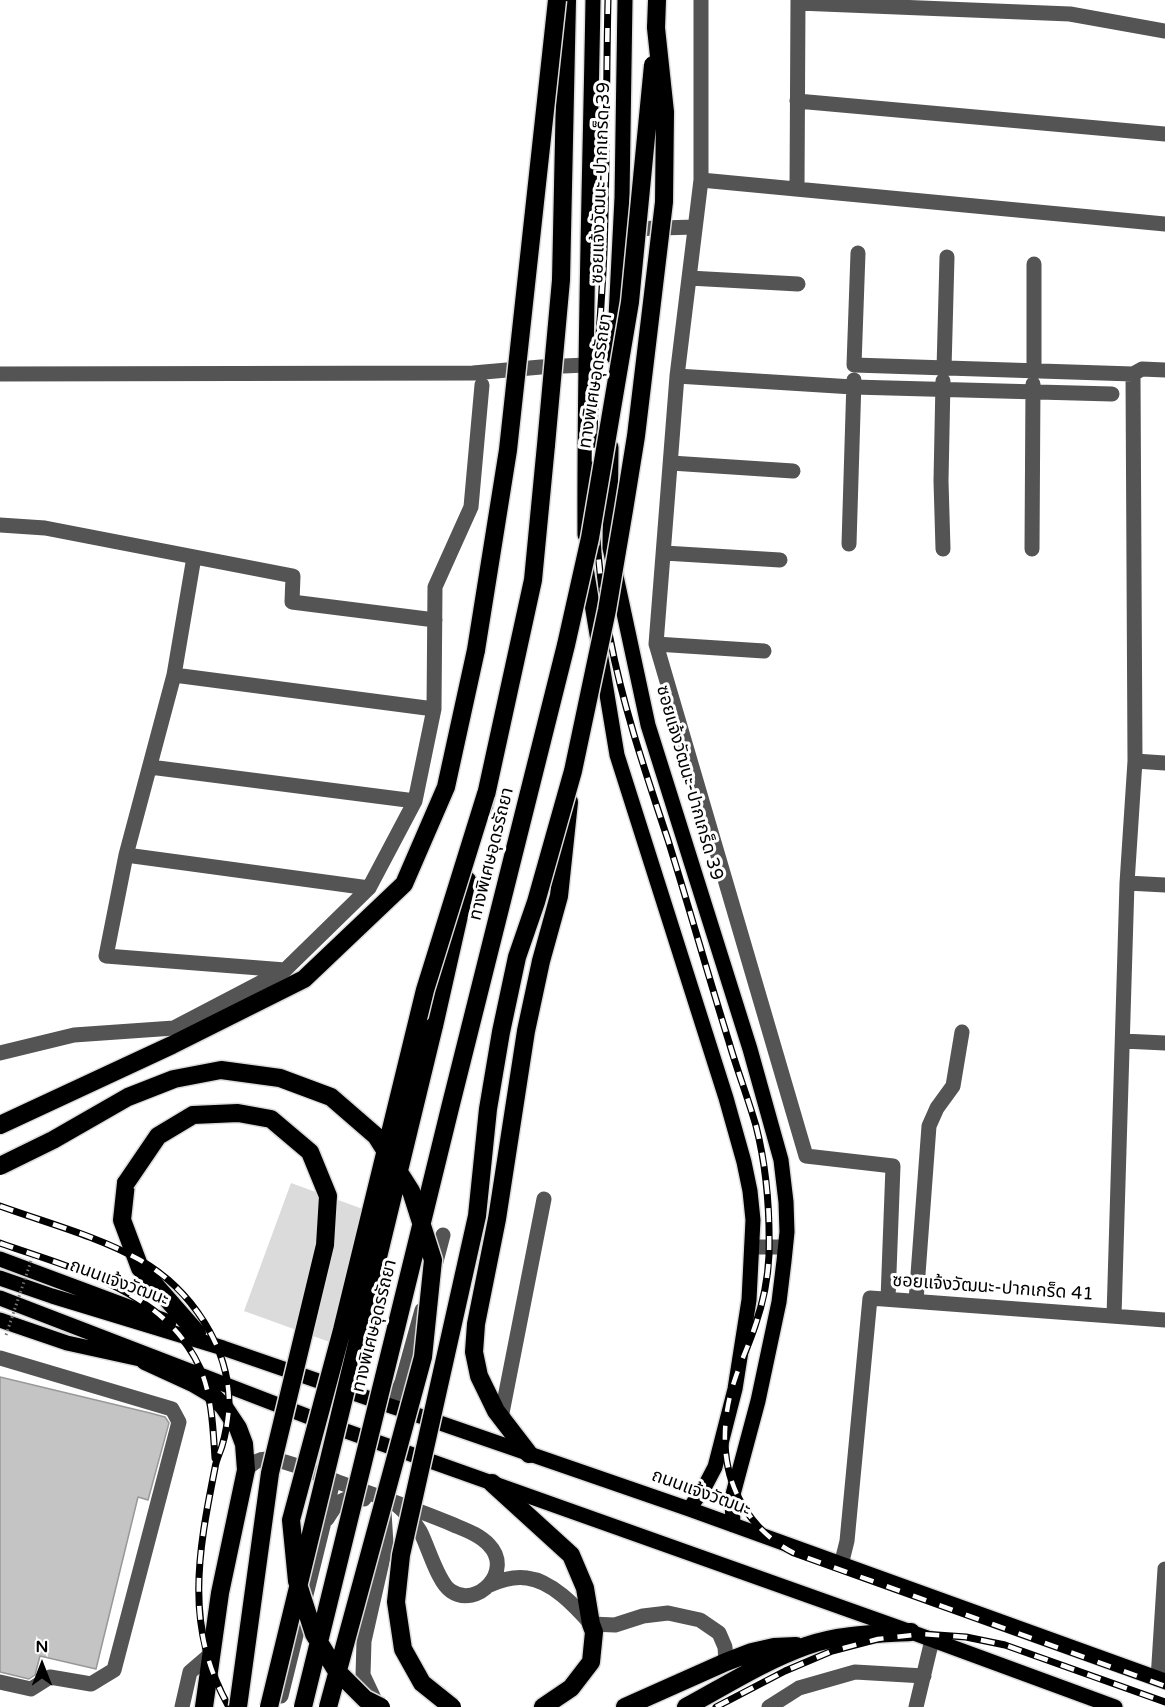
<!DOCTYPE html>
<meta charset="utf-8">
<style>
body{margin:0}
#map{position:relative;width:1165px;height:1707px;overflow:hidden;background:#fff;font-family:"Varela Round",sans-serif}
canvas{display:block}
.north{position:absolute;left:12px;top:1635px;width:60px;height:60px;-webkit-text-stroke:4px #fff;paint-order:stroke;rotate:0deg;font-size:16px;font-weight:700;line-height:24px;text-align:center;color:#000}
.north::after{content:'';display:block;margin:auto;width:21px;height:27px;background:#000;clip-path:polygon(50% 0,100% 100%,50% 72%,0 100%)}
</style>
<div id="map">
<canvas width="1165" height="1707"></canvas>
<div class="north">N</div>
</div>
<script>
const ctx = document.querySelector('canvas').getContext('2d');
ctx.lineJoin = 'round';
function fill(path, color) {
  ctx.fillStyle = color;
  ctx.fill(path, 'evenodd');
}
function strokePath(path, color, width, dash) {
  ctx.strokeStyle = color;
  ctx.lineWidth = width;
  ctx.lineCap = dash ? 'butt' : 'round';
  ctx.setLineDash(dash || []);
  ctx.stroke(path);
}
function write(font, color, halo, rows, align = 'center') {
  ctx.font = font + ' "Varela Round","Noto Sans Thai",sans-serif';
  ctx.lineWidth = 6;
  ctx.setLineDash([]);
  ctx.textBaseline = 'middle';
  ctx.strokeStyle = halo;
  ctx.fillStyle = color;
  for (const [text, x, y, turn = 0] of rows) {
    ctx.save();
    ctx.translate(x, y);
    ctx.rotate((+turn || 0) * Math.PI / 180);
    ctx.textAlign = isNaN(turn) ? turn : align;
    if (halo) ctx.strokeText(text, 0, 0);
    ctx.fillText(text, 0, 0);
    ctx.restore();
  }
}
fill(new Path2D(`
 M291,1183l105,38 -47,128 -105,-38z`), '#dbdbdb');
const building = new Path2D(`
 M0,1377l150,36 15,4 4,6 -21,77 -10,-3 -42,172 -56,-13 -5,19 -6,4 -29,-7z`);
fill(building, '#c4c4c4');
strokePath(building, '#989898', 1.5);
const major = new Path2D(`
 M614,357l8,-159 3,-198
 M611,447l-1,101 38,177 102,324 31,111 5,42 1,30 -3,29 -5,41 -21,99 -26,97 1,27
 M585,535c-1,-178 5,-357 8,-535
 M586,568l31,187 109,343 18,64 6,29 3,29 -4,80 -14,89 -20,78 -11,21 -15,21
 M0,1259l169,63
 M0,1278l52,18 171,52 466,161 476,172
 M0,1298l343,132 568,202 204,75
 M0,1320l67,23 73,16`);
const highway = new Path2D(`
 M656,28l1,-28
 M561,280l6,-280
 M483,809l50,-229 13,-135
 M434,1026l33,-146
 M0,1125l172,-80 132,-66 100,-95 42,-97 30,-137
 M126,1183l-4,37 18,48 57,65
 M145,1361l48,22 17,10 14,14 14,21 6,16 2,26 -26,123 -16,114
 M529,1454l-33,-43 -17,-35 -5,-24 2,-28 21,-105 29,-188 15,-70 18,-65 10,-94
 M492,1483l79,72 14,33 6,36 3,8 -3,30 -20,26 -28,19
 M625,1707l101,-45 26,-10 22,-5 22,-1
 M686,1707c39,-21 78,-46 120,-61 33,-12 71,-12 105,-14`);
strokePath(major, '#dbdbdb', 18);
strokePath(highway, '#dbdbdb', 21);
strokePath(new Path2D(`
 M701,0v180l-24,196 -21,268 150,512 87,10 -5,133
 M798,3l272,11 95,17
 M797,101l368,33
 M701,180l464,44
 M797,189l1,-189
 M626,229l69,-2
 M858,253l-4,112 279,9 9,-5 23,1
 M1034,264v107
 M689,278l109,6
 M944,369l3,-112
 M0,374l473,-1 68,-6 45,-2
 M677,376l176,11 259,7
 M671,463l122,8
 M0,525l45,3 248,48 -1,26 143,18
 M849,544l5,-164
 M943,549l-2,-68 2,-100
 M1032,549l1,-165
 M664,553l116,7
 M194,557l-20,118 -48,180 -20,101 179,14
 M656,644l108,7
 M174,675l260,34
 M1135,761l30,2
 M150,767l265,34
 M126,855l243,33
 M1127,883l38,2
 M1123,1041l42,2
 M0,1053l74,-18 100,-7 111,-58 84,-82 46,-87 19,-92 1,-122 36,-80 11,-122
 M752,1247h33
 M434,1269l9,-34
 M916,1301l13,-175 8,-18 16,-22 9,-54
 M1114,1316l13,-433 8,-122 -2,-387
 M0,1358l172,51 7,13 -65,248 -23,14 -41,-7 -19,12 -31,-7
 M391,1406l11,-24 20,-72
 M501,1418l43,-219
 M246,1470c6,-7 13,-12 23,-11 16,0 52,17 69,23 39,14 78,27 116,43 12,5 26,10 35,20 25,26 -12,64 -38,46 -13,-8 -23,-45 -31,-60 -7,-12 -17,-21 -28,-30
 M327,1519c10,-17 16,-24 37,-20
 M841,1565l6,-24 23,-243 295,22
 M490,1585c11,-5 24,-9 37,-7 25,3 48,28 64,46l24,1 28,-9 25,-3 32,7 19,13 6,14 1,15
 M1158,1679l7,-110
 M281,1696l42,-170 10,-46
 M182,1707l8,-35 21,-18
 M378,1707l-15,-32 1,-34 22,-97 -2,-32
 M769,1707l30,-19 56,-16 69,4
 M916,1707l16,-67`), '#545454', 15);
strokePath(major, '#000', 15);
strokePath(highway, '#000', 18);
const rail = new Path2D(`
 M608,0c-2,84 -1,167 -4,251 -2,51 -7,102 -9,153 -3,78 0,158 15,234 13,69 36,136 58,202 21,67 40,135 61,202 8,28 19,56 27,84 11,43 14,85 13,129 -1,24 -6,48 -14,71 -6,18 -14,35 -20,53 -14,41 -15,87 7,125 12,21 30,38 52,49l371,133
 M0,1206c47,17 97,30 140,54 51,29 90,87 89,146 -1,13 -3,27 -7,40 -2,7 -6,14 -7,22 -17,85 -31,160 14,239
 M0,1243c73,26 165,47 200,125 12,28 13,60 15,90
 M716,1707l69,-36 47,-20 46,-12 45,-5 43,3 39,8 160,57`);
strokePath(rail, '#000', 7);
strokePath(rail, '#fff', 4.5, [14]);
const highwayBridge = new Path2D(`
 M546,445l15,-165
 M476,650l32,-200 49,-450
 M0,1166l53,-26 75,-43 46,-18 47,-9 59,8 51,19 45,39 35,55 22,69 -10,97 -95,350
 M126,1183l32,-47 35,-21 45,-2 33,6 39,33 18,44 -3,49 -55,228 -32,234
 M269,1707l165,-681
 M303,1707l147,-599 116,-463 24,-107 40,-236 23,-237
 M381,1707l-16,-8 -29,-29 -22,-36 -17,-53 -6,-61 51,-190 83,-340 61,-196
 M452,1707l-30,-24 -19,-34 -7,-47 5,-47 76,-339 11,-107 13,-77 16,-75 19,-55 37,-131 34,-161 17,-100 12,-74 28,-234 1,-90 -9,-84`);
strokePath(highwayBridge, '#dbdbdb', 21, []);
strokePath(new Path2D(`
 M6,1335l26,-77`), '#767676', 3, [1.5, 3]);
strokePath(highwayBridge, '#000', 18);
write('18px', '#000', '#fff', [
 ["ซอยแจ้งวัฒนะ-ปากเกร็ด 39",601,183,-88],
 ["ทางพิเศษอุดรรัถยา",596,381,-81],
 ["ซอยแจ้งวัฒนะ-ปากเกร็ด 39",689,783,74],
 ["ทางพิเศษอุดรรัถยา",492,854,-76],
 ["ถนนแจ้งวัฒนะ",119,1283,20],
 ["ซอยแจ้งวัฒนะ-ปากเกร็ด 41",993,1288,4],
 ["ทางพิเศษอุดรรัถยา",375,1326,-76],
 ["ถนนแจ้งวัฒนะ",701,1493,20]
]);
</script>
